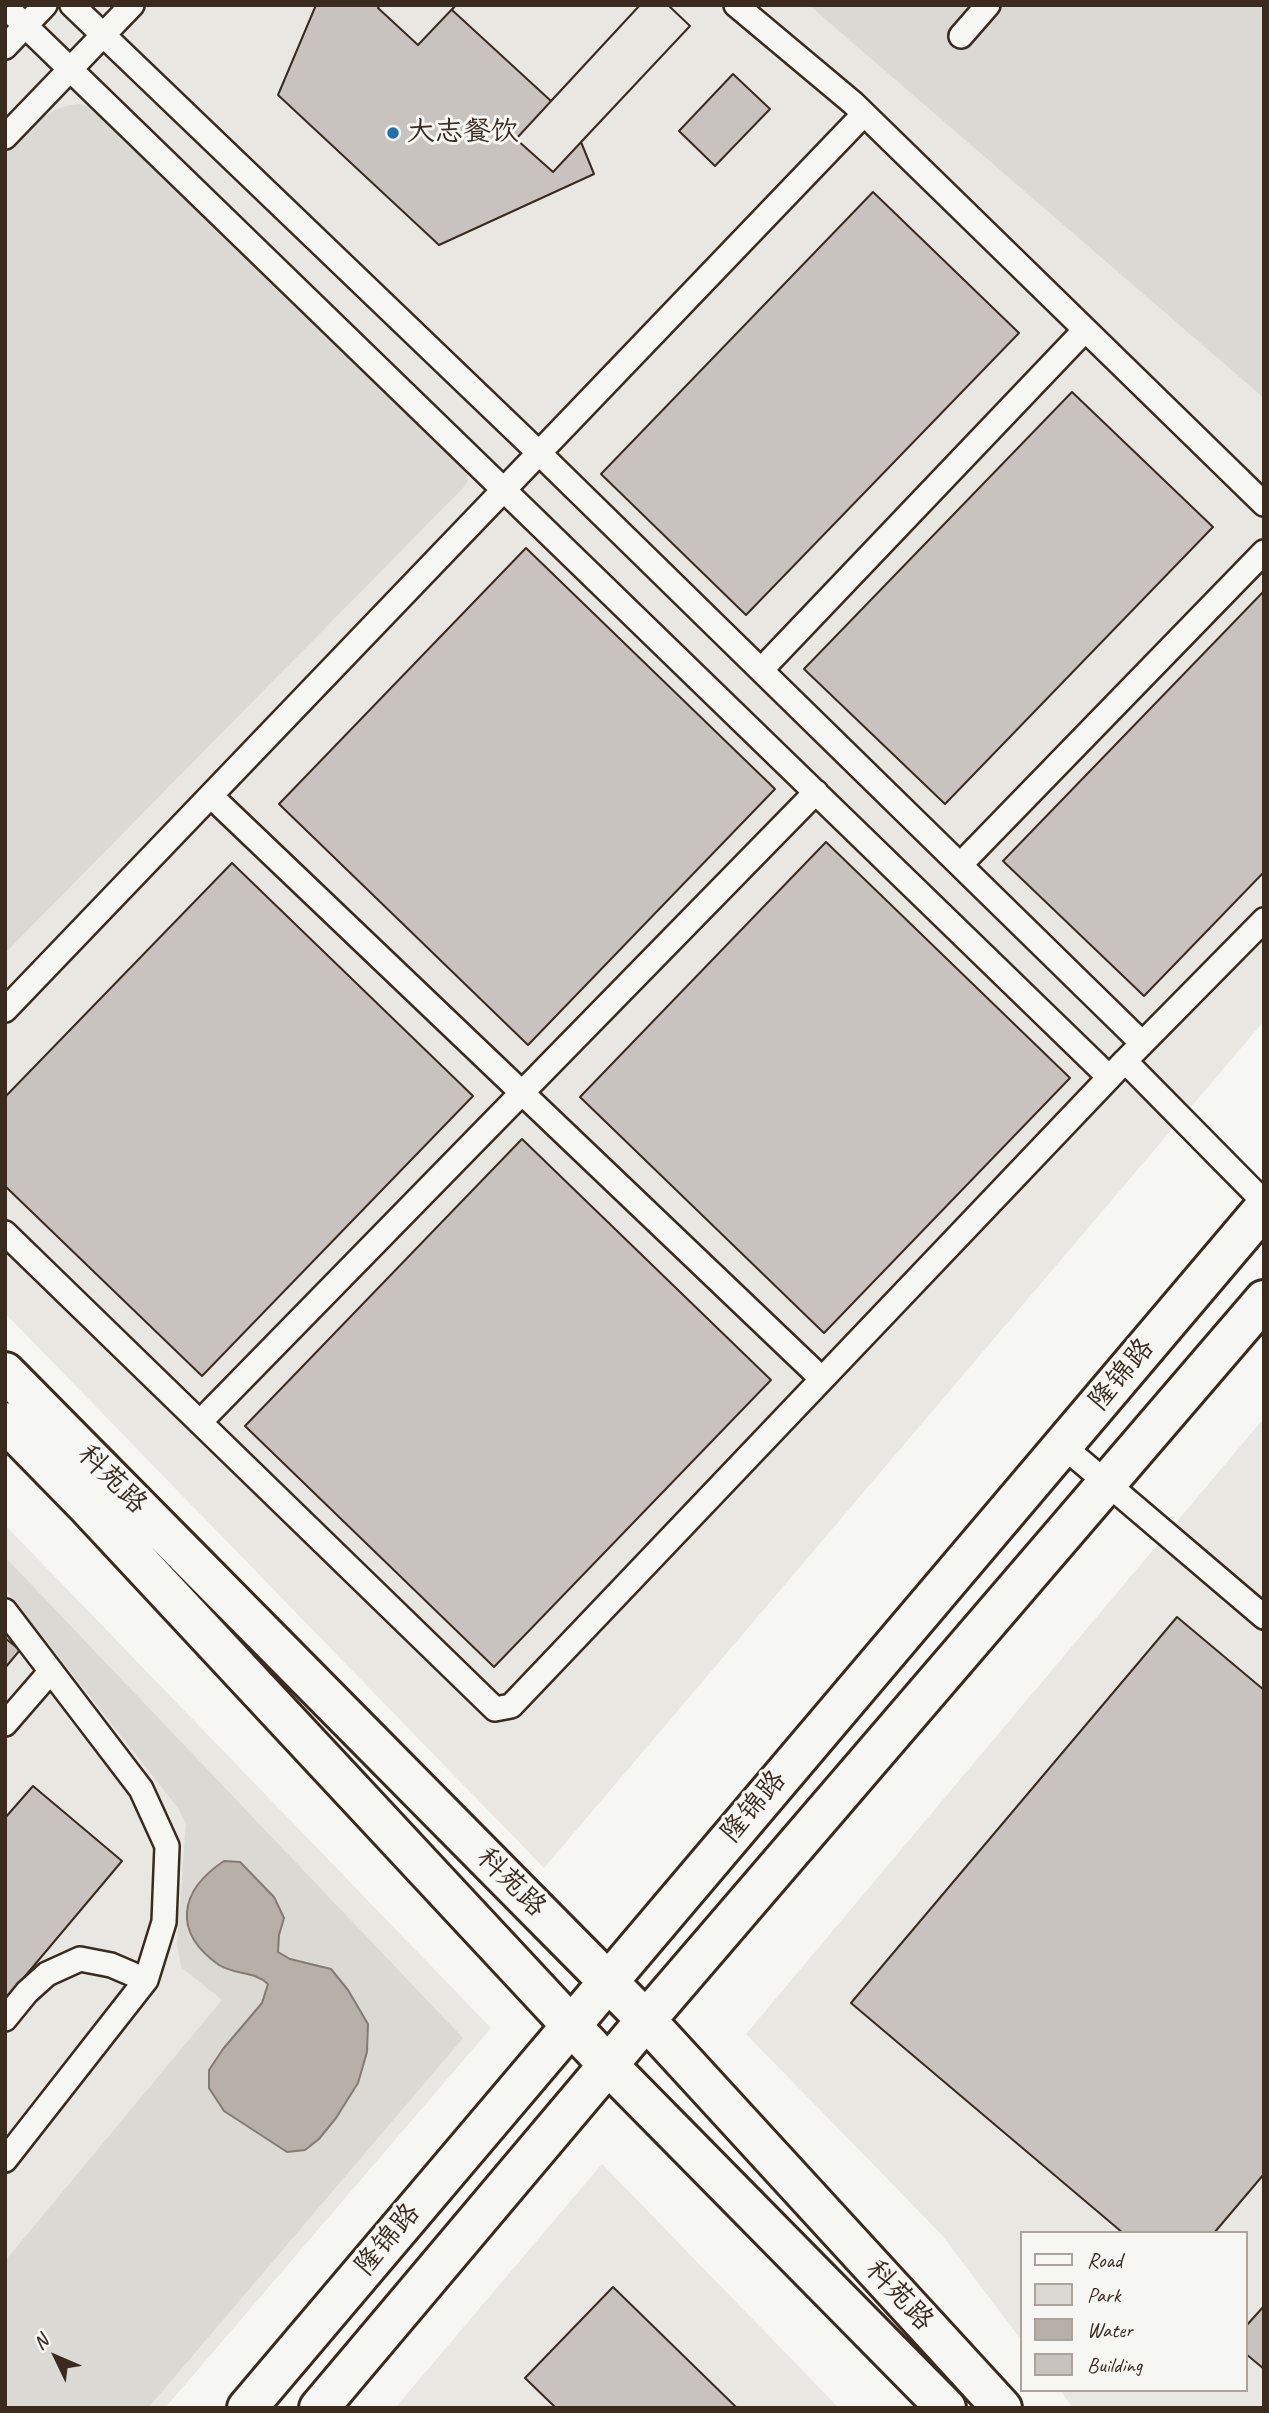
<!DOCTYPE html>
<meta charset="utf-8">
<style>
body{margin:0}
#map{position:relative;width:1269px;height:2413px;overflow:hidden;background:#f6f6f2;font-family:Caveat,sans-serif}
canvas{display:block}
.frame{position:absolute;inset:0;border:7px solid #3b2a1e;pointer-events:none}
.legend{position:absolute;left:1020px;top:2231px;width:228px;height:161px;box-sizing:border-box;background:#f6f6f2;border:2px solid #aba49d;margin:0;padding:9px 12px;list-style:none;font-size:21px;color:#3b2a1e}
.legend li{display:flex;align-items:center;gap:14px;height:35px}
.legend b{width:35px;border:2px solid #aba49d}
.north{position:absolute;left:21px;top:2322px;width:70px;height:70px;-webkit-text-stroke:5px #f6f6f2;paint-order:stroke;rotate:314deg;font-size:19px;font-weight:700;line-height:28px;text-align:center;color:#3b2a1e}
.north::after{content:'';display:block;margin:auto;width:24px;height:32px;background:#3b2a1e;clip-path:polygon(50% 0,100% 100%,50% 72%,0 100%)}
</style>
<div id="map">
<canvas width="1269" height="2413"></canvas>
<div class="frame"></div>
<ul class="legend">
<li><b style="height:9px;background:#f6f6f2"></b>Road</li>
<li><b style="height:19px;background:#dad9d3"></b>Park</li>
<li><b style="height:19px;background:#b6b0a9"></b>Water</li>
<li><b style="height:19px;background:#c8c3be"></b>Building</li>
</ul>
<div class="north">N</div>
</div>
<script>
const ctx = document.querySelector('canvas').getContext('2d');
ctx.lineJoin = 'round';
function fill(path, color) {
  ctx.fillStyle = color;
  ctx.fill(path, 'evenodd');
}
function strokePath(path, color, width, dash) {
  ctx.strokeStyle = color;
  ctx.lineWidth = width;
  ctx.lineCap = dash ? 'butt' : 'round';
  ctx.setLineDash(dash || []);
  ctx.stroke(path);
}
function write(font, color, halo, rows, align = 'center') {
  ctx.font = font + ' Caveat,"LXGW WenKai TC",sans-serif';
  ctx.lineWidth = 6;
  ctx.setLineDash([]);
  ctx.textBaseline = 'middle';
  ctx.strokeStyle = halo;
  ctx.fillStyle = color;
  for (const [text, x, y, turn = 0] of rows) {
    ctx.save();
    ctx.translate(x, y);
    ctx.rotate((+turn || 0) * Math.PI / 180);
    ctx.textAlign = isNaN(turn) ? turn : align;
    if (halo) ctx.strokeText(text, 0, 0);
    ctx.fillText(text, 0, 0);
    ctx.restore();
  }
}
fill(new Path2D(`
 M5,5h1259v1016l-720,847 -539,-555z
 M1264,1418v990h-191l-13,-18h186v-157h-224v108l-80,-106 -196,-201z
 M5,1525l486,503 -326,380h-160z
 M602,2164l237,244h-444z`), '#e8e7e2');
fill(new Path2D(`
 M809,5h455v393z
 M79,104l27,6 358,355 4,15 -5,8 -458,465v-799c21,-22 41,-48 74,-50z
 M5,1557l458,481 -315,370h-143v-147l217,-261 -41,-33 -4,-22 9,-122 -8,-15 -173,-219z`), '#dad9d3');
const water = new Path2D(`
 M224,1861l16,1 34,35 10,21 -5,17 -1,17 12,7 41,10 17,21 20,34 -1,28 -9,31 -22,35 -17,21 -14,11 -18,2 -63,-41 -15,-23v-18l14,-21 39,-46 6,-19c-13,-13 -33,-9 -49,-19 -47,-33 -40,-74 5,-104z`);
fill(water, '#b6b0a9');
strokePath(water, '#857a71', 2);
const building = new Path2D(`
 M316,5h140l-4,5 99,91 89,-96h28l22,21 -109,116 13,32 -155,71 -161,-150z
 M380,5h76l-38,40 -40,-37z
 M640,5h28l22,21 -137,146 -37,-33z
 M733,74l37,35 -55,57 -36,-35z
 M873,192l146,141 -273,282 -145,-141z
 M1072,392l141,135 -268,277 -141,-135z
 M526,548l249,241 -247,256 -249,-241z
 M1264,591v281l-120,124 -141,-135z
 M826,842l244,236 -246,255 -244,-236z
 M232,863l241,233 -271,280 -197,-190v-89z
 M522,1139l249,241 -277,287 -249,-241z
 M1177,1617l87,73v484l-50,59h-91l-272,-230z
 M5,1638l15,12 -15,18z
 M33,1786l89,75 -117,139v-182z
 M613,2287l124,121h-181l-31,-30z
 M1264,2306v63l-18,-15v-28z`);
fill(building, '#c8c3be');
strokePath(building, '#3b2a1e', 2);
const lane = new Path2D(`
 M72,5l466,447 604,591
 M736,5l117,98 411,401
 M5,6l1104,1071
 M961,36l27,-31
 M5,47l40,-42
 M5,137l127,-132
 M761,670l324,-340
 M211,796l611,583
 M960,865l304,-313
 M1264,920l-139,141 139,141
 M5,1010l859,-896
 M5,1233l490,476 16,-3 614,-645
 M200,1422l616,-630
 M1062,1445l202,172
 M5,1611l136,178 26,57 -3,76 -18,58 -141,180
 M5,1724l46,-53
 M5,2019l22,-27 20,-18 33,-15 31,6 35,15`);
const secondary = new Path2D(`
 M5,1372l641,648 356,388
 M5,1422l84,86 519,557 338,343
 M247,2408l1017,-1200
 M319,2408l327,-388 618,-720`);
strokePath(lane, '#3b2a1e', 28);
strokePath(secondary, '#3b2a1e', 44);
strokePath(lane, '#f6f6f2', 23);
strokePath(secondary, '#f6f6f2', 38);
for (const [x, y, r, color] of [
 [393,133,7,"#1f6fb2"]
]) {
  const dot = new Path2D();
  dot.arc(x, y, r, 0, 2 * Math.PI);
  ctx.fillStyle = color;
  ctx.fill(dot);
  strokePath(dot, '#f6f6f2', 2.5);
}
write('28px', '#3b2a1e', '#f6f6f2', [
 ["大志餐饮",407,133]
], 'left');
write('28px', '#3b2a1e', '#f6f6f2', [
 ["隆锦路",1122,1375,-50],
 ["科苑路",112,1480,45],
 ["隆锦路",754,1807,-50],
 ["科苑路",511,1883,45],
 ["隆锦路",388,2240,-50],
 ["科苑路",899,2296,47]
]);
</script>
